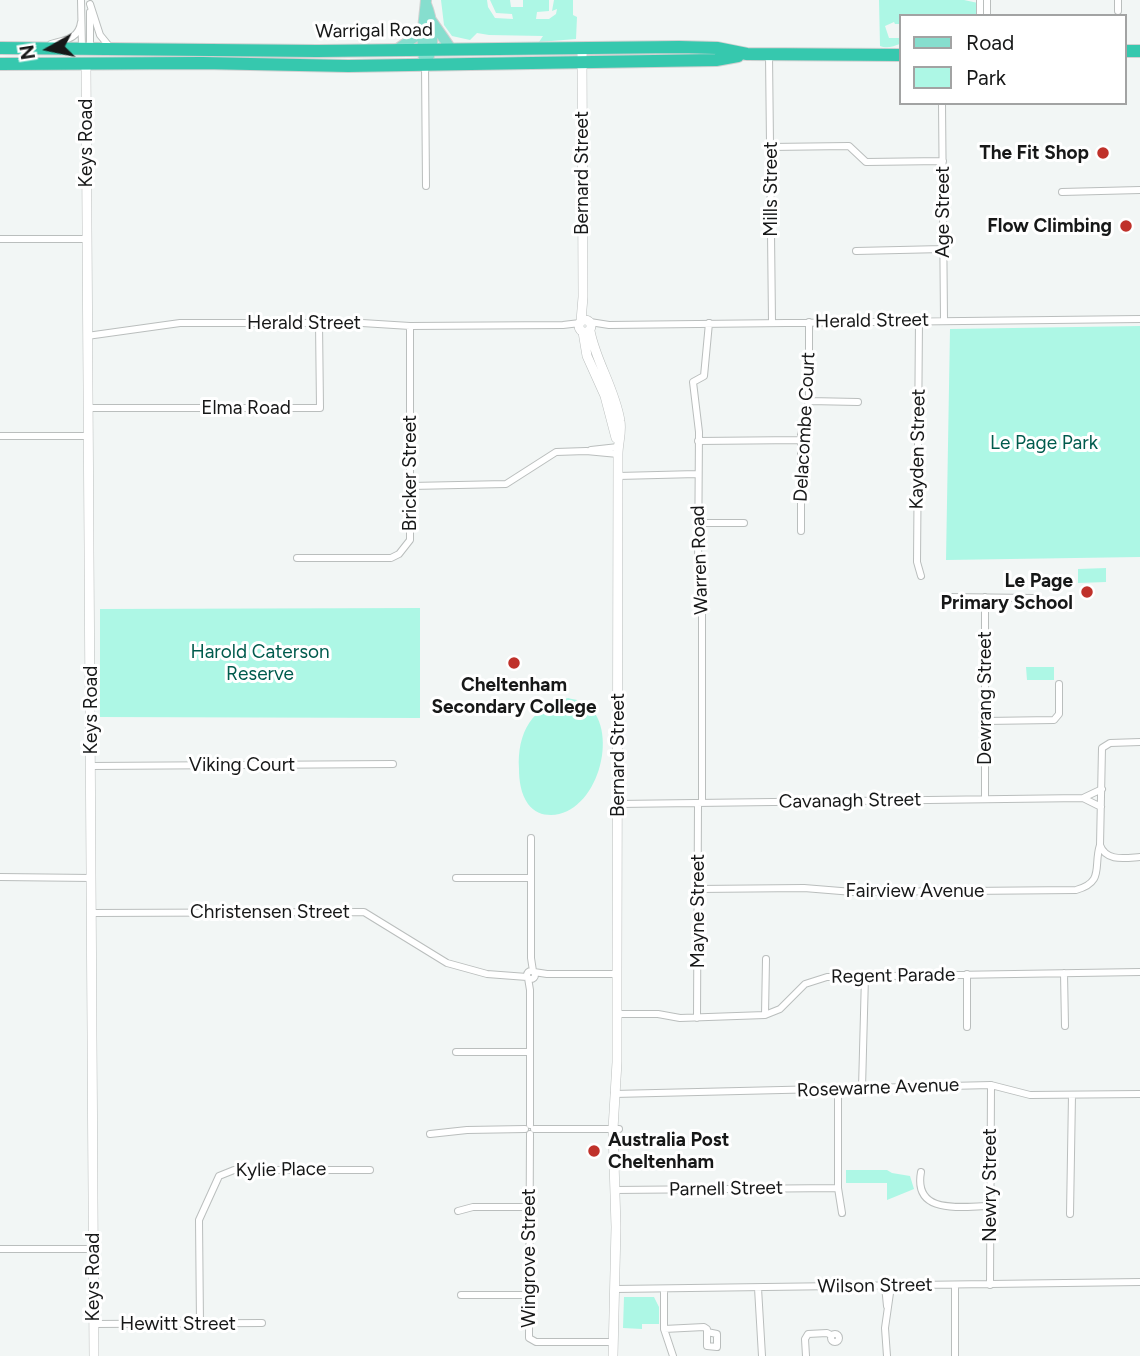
<!DOCTYPE html>
<style>
body{margin:0}
#map{position:relative;width:1140px;height:1356px;overflow:hidden;background:#f2f6f5;font-family:Figtree,sans-serif}
canvas{display:block}
.legend{position:absolute;left:899px;top:14px;width:228px;height:91px;box-sizing:border-box;background:#fff;border:2px solid #a2a3a3;margin:0;padding:9px 12px;list-style:none;font-size:21px;color:#171818}
.legend li{display:flex;align-items:center;gap:14px;height:35px}
.legend b{width:35px;border:2px solid #a2a3a3}
.north{position:absolute;left:14px;top:14px;width:70px;height:70px;-webkit-text-stroke:5px #fff;paint-order:stroke;rotate:261deg;font-size:19px;font-weight:700;line-height:28px;text-align:center;color:#171818}
.north::after{content:'';display:block;margin:auto;width:24px;height:32px;background:#171818;clip-path:polygon(50% 0,100% 100%,50% 72%,0 100%)}
</style>
<div id="map">
<canvas width="1140" height="1356"></canvas>
<ul class="legend">
<li><b style="height:9px;background:#86dece"></b>Road</li>
<li><b style="height:19px;background:#adf7e5"></b>Park</li>
</ul>
<div class="north">N</div>
</div>
<script>
const ctx = document.querySelector('canvas').getContext('2d');
ctx.lineJoin = 'round';
function fill(path, color) {
  ctx.fillStyle = color;
  ctx.fill(path, 'evenodd');
}
function strokePath(path, color, width, dash) {
  ctx.strokeStyle = color;
  ctx.lineWidth = width;
  ctx.lineCap = dash ? 'butt' : 'round';
  ctx.setLineDash(dash || []);
  ctx.stroke(path);
}
function write(font, color, halo, rows, align = 'center') {
  ctx.font = font + ' Figtree,sans-serif';
  ctx.lineWidth = 6;
  ctx.setLineDash([]);
  ctx.textBaseline = 'middle';
  ctx.strokeStyle = halo;
  ctx.fillStyle = color;
  for (const [text, x, y, turn = 0] of rows) {
    ctx.save();
    ctx.translate(x, y);
    ctx.rotate((+turn || 0) * Math.PI / 180);
    ctx.textAlign = isNaN(turn) ? turn : align;
    if (halo) ctx.strokeText(text, 0, 0);
    ctx.fillText(text, 0, 0);
    ctx.restore();
  }
}
fill(new Path2D(`
 M441,0h46l1,7 7,11 18,1 -1,-5 -16,-1 -6,-13h20l1,7h12v-7h26v11l-12,1 -1,7h13l7,-5 1,-5 -5,2 2,-11h19v15l4,2 -1,22 -37,3 4,-6 -54,-1 -12,-2 -7,7 -18,-4 -8,-11z
 M879,0h85l14,3v13h-78v8h-5l-1,-2 -9,4 4,12h11v6c-6,2 -13,5 -20,2z
 M1140,326v231l-194,3 4,-231z
 M1106,568v14l-28,1v-14z
 M420,608v110l-320,-1v-108z
 M1026,667h28v13h-27z
 M568,698c7,2 15,2 20,7 32,28 9,109 -37,110 -9,0 -17,-3 -23,-11 -7,-10 -9,-23 -9,-35 -2,-36 13,-63 49,-71z
 M846,1170h41l5,3 18,3 4,13 -27,11v-17h-41z
 M624,1297h30l5,10v17h-17v5l-19,-1z`), '#adf7e5');
const street = new Path2D(`
 M81,0l1,48
 M987,0v16
 M90,4l10,31 9,11
 M1118,11v-11
 M980,16v-16
 M51,44c14,-4 28,-5 30,-22
 M90,48v-36
 M769,55l3,267
 M425,65l1,121
 M942,103l2,217
 M770,147l79,-1 17,16 77,-1
 M1062,192l78,-2
 M0,239h87
 M856,251l87,-2
 M919,321l-2,241 4,14
 M590,322l19,3 531,-6
 M87,336l93,-13h182l48,3 153,-1 17,-2
 M809,401l49,1
 M88,408h232l-1,-85
 M0,436h88
 M698,441l103,-1
 M591,450l27,-3
 M618,476l79,-2
 M411,486l95,-2 50,-32 30,-1 32,3
 M697,523h47
 M801,531v-96l8,-34v-79
 M297,558h94l8,-4 11,-14v-214
 M947,597l86,1
 M985,721l69,-1 5,-6v-30
 M1140,742l-30,1 -8,5 -2,97c6,17 25,13 40,12
 M91,766l302,-2
 M1083,798l19,-9
 M985,799v-202
 M702,803v-209l-4,-23 1,-139 -6,-50 11,-6 5,-53
 M618,804l465,-6 18,9
 M531,838v120l2,13
 M0,877l92,1
 M456,878h75
 M697,889l107,-1 49,4 223,-2c29,-8 17,-24 24,-45
 M92,913l272,-1 83,51 40,11 40,3
 M527 975a4 4 0 1 1 8 0a4 4 0 1 1-8 0Z
 M534,972l13,2h70
 M1064,973l1,53
 M528,978l2,12v135
 M617,1014h41l22,4 85,-3 15,-6 25,-25 22,-7 313,-5
 M765,1015l1,-56
 M697,1018l1,-215
 M967,1027v-53
 M456,1052h74
 M862,1088l3,-112
 M838,1089v99l4,25
 M614,1094l377,-9 39,10 110,-1
 M534,1129h85
 M430,1134l37,-4 58,-1
 M530,1134l-1,204 7,4h78
 M921,1172c-8,44 42,34 70,34
 M614,1190l224,-2
 M458,1211l15,-4h56
 M1070,1214l2,-119
 M0,1249h93
 M990,1285l1,-200
 M885,1286l2,20
 M758,1288l4,68
 M615,1289l525,-7
 M664,1289v40l9,27
 M461,1295h68
 M94,1324l168,-1
 M200,1324l-1,-104 20,-44 15,-6h136
 M664,1329l40,-2 3,2v17l10,1v-13l-10,-2
 M831 1338a4 4 0 1 1 8 0a4 4 0 1 1-8 0Z
 M806,1356l-1,-17 3,-5 19,-1 4,2
 M887,1356l-2,-28 6,-42
 M955,1356v-71`);
const secondary = new Path2D(`
 M86,64l8,1292
 M579 326a6 6 0 1 1 12 0a6 6 0 1 1-12 0Z
 M581,321l2,-24 -1,-249
 M590,331c6,31 25,58 30,90 2,11 -2,22 -2,33l-1,520v88l-4,67 3,98 -3,129
 M583,332l4,24 18,40 11,42`);
const primary = new Path2D(`
 M426,4c6,14 9,37 3,52
 M431,20l20,29
 M396,50l26,-18
 M425,65c-5,-24 -1,-42 1,-65`);
const highway = new Path2D(`
 M0,48l317,3 362,-4 38,1 30,6 153,1
 M1124,51h16
 M0,64l202,-1 146,3 368,-6 22,-4`);
strokePath(street, '#babebd', 8);
strokePath(secondary, '#babebd', 10);
strokePath(primary, '#d1d1d1', 12);
strokePath(highway, '#d1d1d1', 14);
strokePath(street, '#fff', 6);
strokePath(secondary, '#fff', 9);
strokePath(primary, '#86dece', 10);
strokePath(highway, '#36c8ae', 12);
for (const [x, y, r, color] of [
 [1103,153,7,"#bf312a"],
 [1126,226,7,"#bf312a"],
 [1087,592,7,"#bf312a"],
 [514,663,7,"#bf312a"],
 [594,1151,7,"#bf312a"]
]) {
  const dot = new Path2D();
  dot.arc(x, y, r, 0, 2 * Math.PI);
  ctx.fillStyle = color;
  ctx.fill(dot);
  strokePath(dot, '#fff', 2.5);
}
write('19px', '#171818', '#fff', [
 ["Warrigal Road",374,31,-1],
 ["Keys Road",86,143,-90],
 ["Bernard Street",582,173,-90],
 ["Mills Street",771,189,-90],
 ["Age Street",943,212,-90],
 ["Herald Street",872,321,-1],
 ["Herald Street",304,323],
 ["Elma Road",246,408],
 ["Delacombe Court",805,427,-87],
 ["Kayden Street",918,449,-89],
 ["Bricker Street",410,473,-90],
 ["Warren Road",700,560,-92],
 ["Dewrang Street",985,698,-90],
 ["Keys Road",91,710,-90],
 ["Bernard Street",618,755,-90],
 ["Viking Court",242,765],
 ["Cavanagh Street",850,801,-1],
 ["Fairview Avenue",915,891],
 ["Mayne Street",698,911,-90],
 ["Christensen Street",270,912],
 ["Regent Parade",893,976,-1],
 ["Rosewarne Avenue",878,1088,-2],
 ["Kylie Place",281,1170,-1],
 ["Newry Street",990,1185,-90],
 ["Parnell Street",726,1189,-1],
 ["Wingrove Street",529,1258,-90],
 ["Keys Road",93,1277,-90],
 ["Wilson Street",875,1286,-1],
 ["Hewitt Street",178,1324]
]);
write('bold 19px', '#171818', '#fff', [
 ["The Fit Shop",1089,153],
 ["Flow Climbing",1112,226],
 ["Le Page",1073,581],
 ["Primary School",1073,603],
 ["Cheltenham",514,685,"center"],
 ["Secondary College",514,707,"center"],
 ["Australia Post",608,1140,"left"],
 ["Cheltenham",608,1162,"left"]
], 'right');
write('19px', '#005b4d', '#fff', [
 ["Le Page Park",1044,443],
 ["Harold Caterson",260,652],
 ["Reserve",260,674]
]);
</script>
